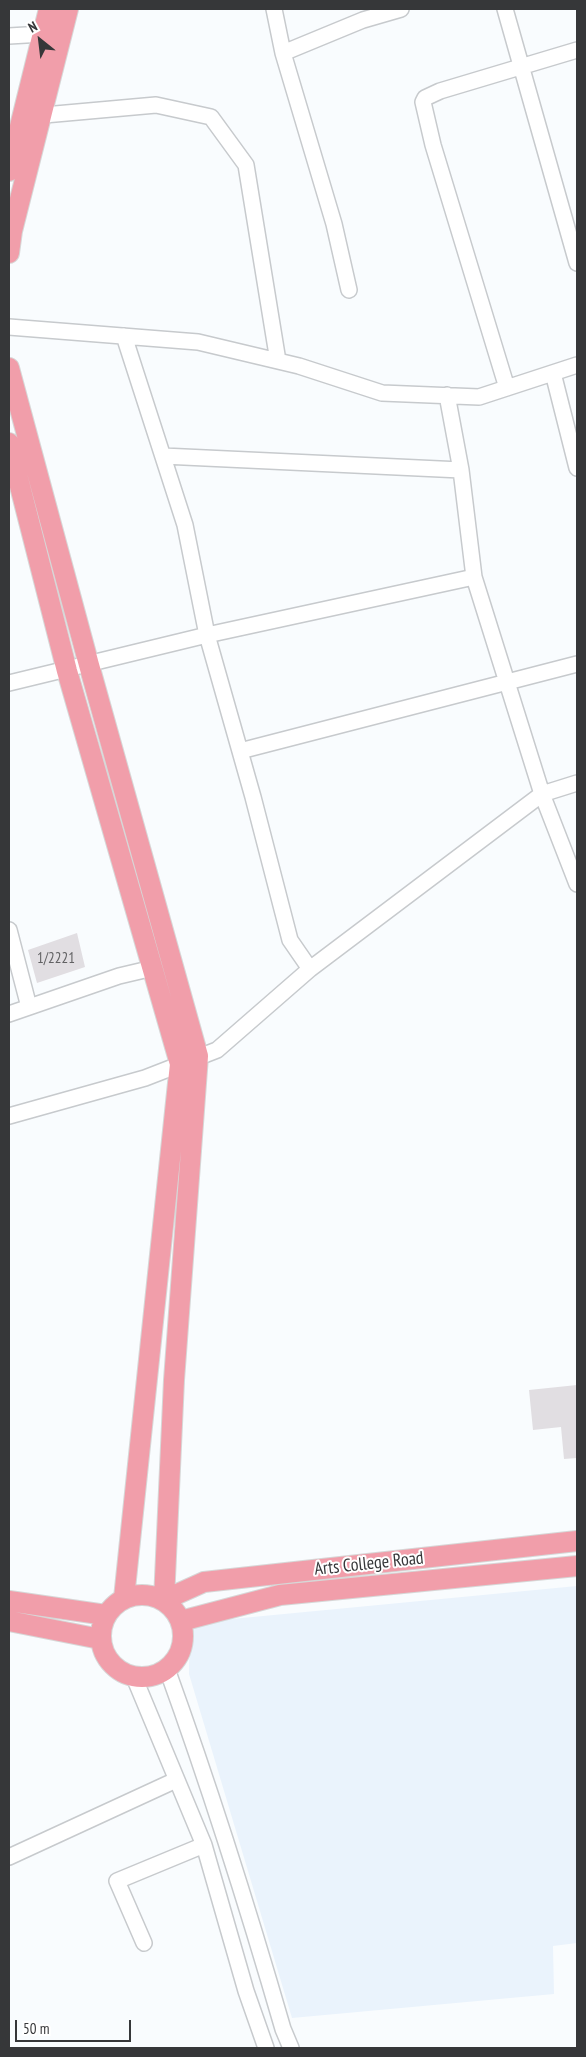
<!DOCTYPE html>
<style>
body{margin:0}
#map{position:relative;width:586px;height:2057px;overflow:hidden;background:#f9fcfe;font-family:"PT Sans Narrow",sans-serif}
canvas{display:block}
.frame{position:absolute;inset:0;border:10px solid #363739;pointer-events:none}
.north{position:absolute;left:15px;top:15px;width:50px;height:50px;-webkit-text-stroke:4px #fff;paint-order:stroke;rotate:331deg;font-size:14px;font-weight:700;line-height:20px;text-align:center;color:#363739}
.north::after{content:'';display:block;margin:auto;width:18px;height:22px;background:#363739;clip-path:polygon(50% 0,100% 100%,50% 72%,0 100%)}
.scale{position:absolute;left:15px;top:2020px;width:116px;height:22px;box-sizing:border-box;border:2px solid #363739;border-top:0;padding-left:6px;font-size:15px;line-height:18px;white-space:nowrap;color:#363739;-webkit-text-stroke:4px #fff;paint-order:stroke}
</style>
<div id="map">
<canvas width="586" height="2057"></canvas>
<div class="frame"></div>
<div class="north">N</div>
<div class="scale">50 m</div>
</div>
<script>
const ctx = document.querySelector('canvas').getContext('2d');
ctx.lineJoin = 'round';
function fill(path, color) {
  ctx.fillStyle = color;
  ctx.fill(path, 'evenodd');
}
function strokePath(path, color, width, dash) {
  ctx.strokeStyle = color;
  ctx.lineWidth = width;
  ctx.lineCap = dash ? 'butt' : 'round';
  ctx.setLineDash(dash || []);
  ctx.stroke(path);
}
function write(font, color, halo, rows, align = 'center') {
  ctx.font = font + ' "PT Sans Narrow",sans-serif';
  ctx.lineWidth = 4;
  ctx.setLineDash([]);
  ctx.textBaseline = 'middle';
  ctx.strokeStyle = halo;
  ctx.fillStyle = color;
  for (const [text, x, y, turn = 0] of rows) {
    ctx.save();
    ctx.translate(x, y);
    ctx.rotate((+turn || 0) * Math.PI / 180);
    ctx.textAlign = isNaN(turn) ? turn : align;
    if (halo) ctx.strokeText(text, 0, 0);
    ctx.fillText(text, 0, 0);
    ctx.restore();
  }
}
fill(new Path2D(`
 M577,1586v357l-24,3 1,48 -262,24 -103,-344 1,-51z`), '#eaf3fc');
fill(new Path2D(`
 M77,933l8,34 -48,16 -9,-33z
 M577,1385v73l-13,1 -3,-32 -28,3 -4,-40z`), '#e1dee2');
const minor = new Path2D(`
 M274,9l9,44 51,171 15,66
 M505,9l72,254
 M9,36l34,-2
 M283,53l80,-33 38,-11
 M33,116l123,-11 55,12 35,48 32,196
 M9,327l189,15 101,24 83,27 97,4 98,-32
 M553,373l24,95
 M507,388l-74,-243 -10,-43 2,-4 15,-7 137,-41
 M447,395l14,75 13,107
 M163,456l298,14
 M9,683l198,-48 -22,-110 -61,-189
 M240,751l337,-87
 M9,930l20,77
 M310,969l232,-175 35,-11
 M9,1014l110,-38 34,-8
 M9,1116l136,-38 72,-28 93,-81 -20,-29 -37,-143 -46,-162 267,-58 68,217 35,90
 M167,1669c43,119 81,239 116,360l8,19
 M134,1677l70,168 42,146 20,57
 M9,1857l167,-77
 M144,1943l-27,-62 87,-36`);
const major = new Path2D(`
 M9,171l40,-162
 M9,253l3,-22 56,-222
 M9,368l80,297 109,391 -24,324 -10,220 40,-18 373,-41
 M9,443l58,228 113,393 -56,534
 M101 1636a41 41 0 1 1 82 0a41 41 0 1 1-82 0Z
 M9,1601l97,14
 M9,1621l91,18
 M181,1621l99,-26 297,-29`);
strokePath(minor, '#c7cacd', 18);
strokePath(major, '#d7d7d7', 22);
strokePath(minor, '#fff', 15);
strokePath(major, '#f19eaa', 20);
write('15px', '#616163', null, [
 ["1/2221",56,959]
]);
write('18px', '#363739', '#fff', [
 ["Arts College Road",369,1564,-6]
]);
</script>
